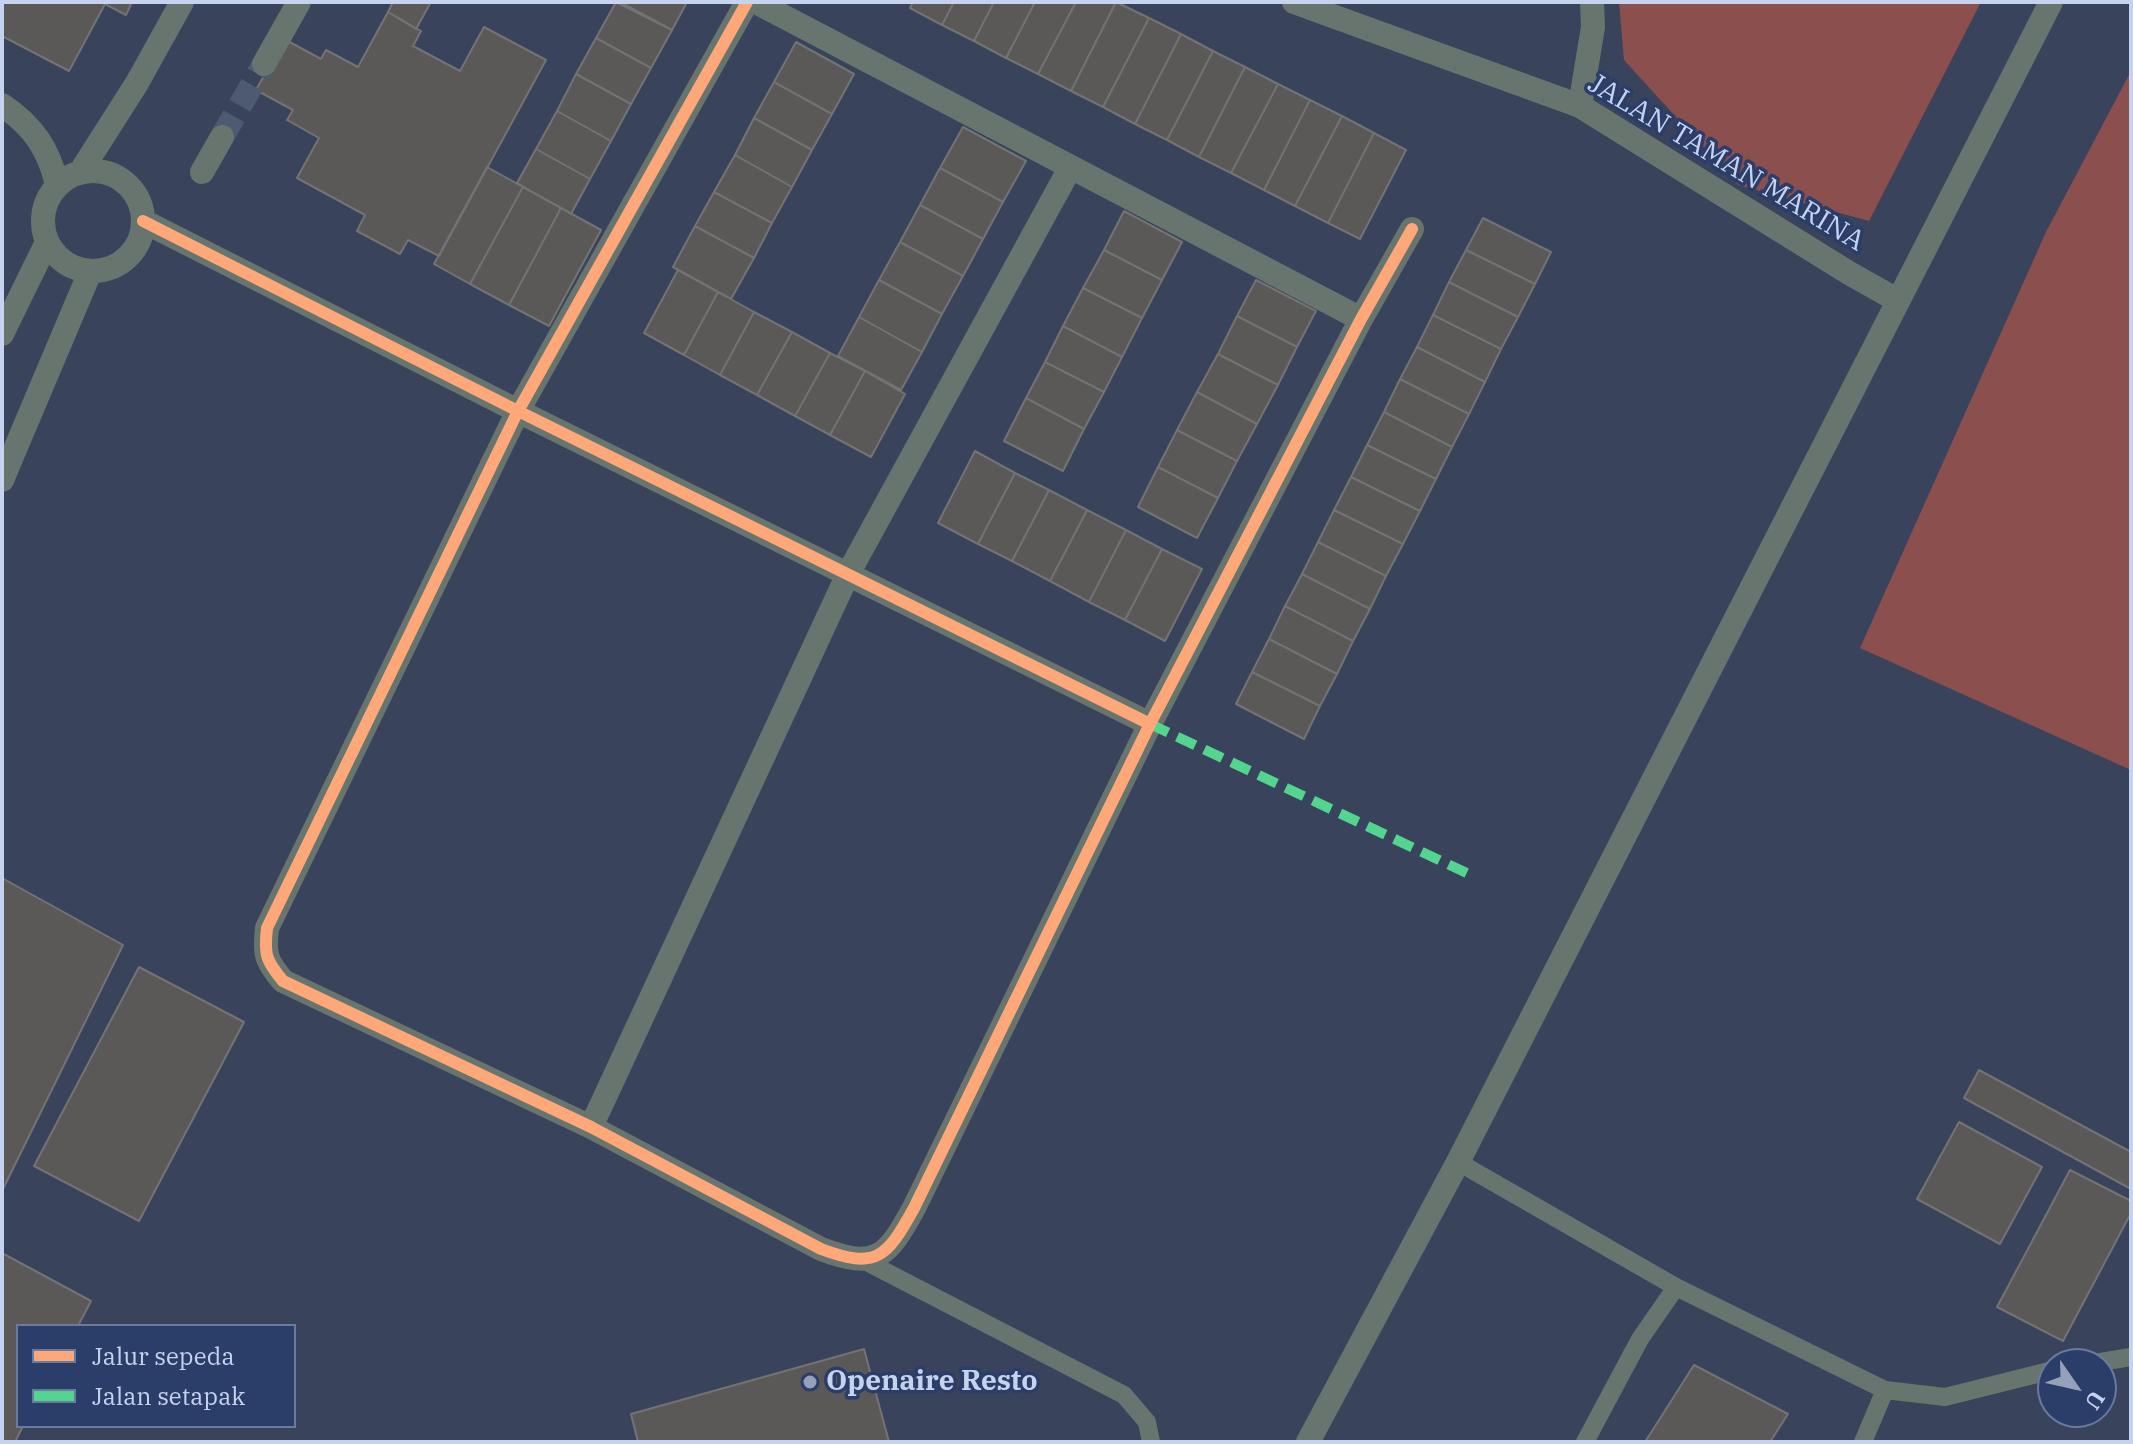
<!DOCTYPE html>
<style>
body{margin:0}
#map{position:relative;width:2133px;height:1444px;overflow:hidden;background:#39445c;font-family:"IBM Plex Serif",serif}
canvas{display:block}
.frame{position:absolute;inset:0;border:4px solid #c6d3ee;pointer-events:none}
.legend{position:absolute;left:16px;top:1324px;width:280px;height:104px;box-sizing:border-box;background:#2b3e6a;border:2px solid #697a9f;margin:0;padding:10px 14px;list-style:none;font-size:24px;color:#c6d3ee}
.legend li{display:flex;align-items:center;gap:16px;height:40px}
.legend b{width:40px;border:2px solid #697a9f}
.north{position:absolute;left:2037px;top:1348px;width:80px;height:80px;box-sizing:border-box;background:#2b3e6a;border:2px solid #697a9f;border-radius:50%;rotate:124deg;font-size:22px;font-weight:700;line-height:32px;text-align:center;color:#c6d3ee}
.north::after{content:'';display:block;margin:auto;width:28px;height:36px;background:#95a1bb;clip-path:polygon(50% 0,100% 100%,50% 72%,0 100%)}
</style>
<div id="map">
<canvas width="2133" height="1444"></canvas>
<div class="frame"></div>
<ul class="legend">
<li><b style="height:10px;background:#fea87a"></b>Jalur sepeda</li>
<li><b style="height:10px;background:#53d58f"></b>Jalan setapak</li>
</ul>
<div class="north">U</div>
</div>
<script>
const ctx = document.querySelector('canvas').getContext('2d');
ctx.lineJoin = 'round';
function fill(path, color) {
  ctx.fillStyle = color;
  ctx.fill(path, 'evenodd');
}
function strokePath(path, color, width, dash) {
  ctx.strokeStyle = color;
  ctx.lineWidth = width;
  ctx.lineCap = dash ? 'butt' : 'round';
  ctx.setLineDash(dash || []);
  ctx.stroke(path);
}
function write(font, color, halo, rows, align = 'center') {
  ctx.font = font + ' "IBM Plex Serif",serif';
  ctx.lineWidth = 7;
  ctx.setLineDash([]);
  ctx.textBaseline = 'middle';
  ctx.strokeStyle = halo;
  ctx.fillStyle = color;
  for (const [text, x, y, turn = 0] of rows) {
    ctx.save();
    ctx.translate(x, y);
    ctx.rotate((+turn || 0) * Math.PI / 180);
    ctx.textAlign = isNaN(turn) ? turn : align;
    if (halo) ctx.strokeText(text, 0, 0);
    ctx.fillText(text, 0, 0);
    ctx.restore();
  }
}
fill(new Path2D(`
 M1619,2h362l-112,219 -131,-36 -114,-125z
 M2131,71v699l-271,-122 186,-416z`), '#8b4f4e');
const building = new Path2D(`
 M2,2h130l-6,13 -21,-11 -36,67 -67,-35z
 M393,2h38l-15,27 -28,-17z
 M616,2l56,28 -21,38 -55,-30z
 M620,2h67l-15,28z
 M913,2h41l-12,23 -32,-17z
 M954,2h40l-20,39 -32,-16z
 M994,2h41l-29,56 -32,-17z
 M1035,2h41l-38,72 -32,-16z
 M1076,2h40l-45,89 -33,-17z
 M1116,2l33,16 -46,89 -32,-16z
 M388,12l33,19 -8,15 47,25 24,-44 62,33 -107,196 -31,-16 -8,14 -43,-23 8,-16 -68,-37 22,-40 -32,-18 6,-10 -37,-20 28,-51 37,20 5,-9 32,17z
 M1149,18l32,16 -46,90 -32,-17z
 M1181,34l32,17 -46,89 -32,-16z
 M596,38l55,30 -20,36 -55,-30z
 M796,42l58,32 -22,40 -58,-32z
 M1213,51l32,16 -46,90 -32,-17z
 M1245,67l33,17 -47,89 -32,-16z
 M576,74l55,30 -20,37 -54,-30z
 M774,82l58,32 -20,36 -58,-32z
 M1278,84l32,16 -46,90 -33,-17z
 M1310,100l32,16 -47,90 -31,-16z
 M557,111l54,30 -21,38 -54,-30z
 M1342,116l32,17 -46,90 -33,-17z
 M754,118l58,32 -20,37 -57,-32z
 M963,127l63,34 -23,41 -63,-34z
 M1374,133l32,17 -46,89 -32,-16z
 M536,149l54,30 -19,35 -54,-31z
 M735,155l57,32 -20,36 -58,-31z
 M487,167l36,20 -53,97 -36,-20z
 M940,168l63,34 -20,37 -63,-34z
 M523,187l38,21 -52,97 -39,-21z
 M714,192l58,31 -18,35 -59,-32z
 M920,205l63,34 -20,37 -63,-34z
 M561,208l40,22 -52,96 -40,-21z
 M1124,211l58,31 -20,38 -58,-30z
 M1483,218l68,34 -16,32 -69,-34z
 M695,226l59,32 -23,41 -58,-32z
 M900,242l63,34 -21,38 -63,-34z
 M1104,250l58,30 -20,38 -59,-30z
 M1466,250l69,34 -17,33 -69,-35z
 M678,270l40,22 -34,63 -40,-22z
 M879,280l63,34 -20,38 -63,-35z
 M1256,280l60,31 -19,36 -60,-31z
 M1449,282l69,35 -17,32 -68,-34z
 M1083,288l59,30 -20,39 -59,-31z
 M718,292l36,20 -34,63 -36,-20z
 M754,312l38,20 -35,63 -37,-20z
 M1433,315l68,34 -16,33 -68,-35z
 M1237,316l60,31 -19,38 -60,-31z
 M859,317l63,35 -21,38 -63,-34z
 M1063,326l59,31 -18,35 -59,-30z
 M792,332l38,21 -35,63 -38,-21z
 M1417,347l68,35 -16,32 -69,-35z
 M830,353l35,18 -35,64 -35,-19z
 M1218,354l60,31 -21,39 -60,-32z
 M1045,362l59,30 -20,37 -58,-31z
 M865,371l40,23 -34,63 -41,-22z
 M1400,379l69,35 -17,33 -68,-35z
 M1197,392l60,32 -20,37 -60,-31z
 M1026,398l58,31 -21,42 -59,-30z
 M1384,412l68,35 -16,32 -69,-34z
 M1177,430l60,31 -19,37 -60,-31z
 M1367,445l69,34 -16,32 -69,-34z
 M975,451l40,22 -37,71 -40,-21z
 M1158,467l60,31 -21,40 -59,-31z
 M1015,473l34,17 -37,71 -34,-17z
 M1351,477l69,34 -17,33 -69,-34z
 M1049,490l38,20 -37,71 -38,-20z
 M1087,510l39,20 -37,72 -39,-21z
 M1334,510l69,34 -17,32 -68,-34z
 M1126,530l36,19 -37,71 -36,-18z
 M1318,542l68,34 -16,33 -68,-35z
 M1162,549l40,20 -37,72 -40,-21z
 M1302,574l68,35 -17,32 -68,-35z
 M1285,606l68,35 -16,33 -68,-35z
 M1269,639l68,35 -17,32 -68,-34z
 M1252,672l68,34 -16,33 -68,-35z
 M2,878l121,67 -121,246z
 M139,967l105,55 -105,199 -105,-55z
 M1979,1070l152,82v37l-167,-91z
 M1959,1122l83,45 -42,77 -83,-45z
 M2070,1170l61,31v12l-68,128 -66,-34z
 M2,1253l89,48 -13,25h-60v100h5l-8,16h-13z
 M864,1349l25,93h-251l-7,-28z
 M1694,1365l94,49 -18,28h-125z`);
fill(building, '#5a5958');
strokePath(building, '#737373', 2);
strokePath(new Path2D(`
 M222,137l42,-73`), '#4e5972', 24, [24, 12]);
strokePath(new Path2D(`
 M1458,1162l218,125
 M861,1259l263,136 23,27 4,20
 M2088,1364l43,-7
 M1585,1442l55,-103 36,-52 209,103 60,7 108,-27
 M1863,1442l22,-52`), '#68756f', 18);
strokePath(new Path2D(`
 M747,2l-229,409 -251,517c-3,27 -1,33 16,53l308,146 230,122c56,21 66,8 93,-41l236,-484
 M756,2l605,317
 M1294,2l286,104 269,167 48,27
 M264,64l35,-62
 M2,105c31,21 47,44 55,80
 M1580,106l13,-79 -1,-25
 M81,171l56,-88 45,-81
 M43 221a50 50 0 1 1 100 0a50 50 0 1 1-100 0Z
 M202,172l20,-35
 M143,221l375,190 632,313 211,-405 51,-90
 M2,334l45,-92
 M2,480l88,-208
 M591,1127l257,-553 222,-406
 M1308,1442l150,-280 593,-1160`), '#68756f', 24);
strokePath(new Path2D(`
 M2130,2h1
 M1150,724l319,150`), '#53d58f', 10, [20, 10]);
strokePath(new Path2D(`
 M747,2l-229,409 -251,517c-3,27 -1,33 16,53l308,146 230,122c56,21 66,8 93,-41l236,-484
 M143,221l375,190 632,313 211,-405 51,-90`), '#fea87a', 12);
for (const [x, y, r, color] of [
 [810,1382,8,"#95a1bb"]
]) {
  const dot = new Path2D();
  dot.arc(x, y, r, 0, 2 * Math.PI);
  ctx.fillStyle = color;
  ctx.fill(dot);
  strokePath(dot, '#2b3e6a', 3);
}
write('28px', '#c6d3ee', '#2b3e6a', [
 ["JALAN TAMAN MARINA",1726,163,31]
]);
write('bold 28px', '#c6d3ee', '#2b3e6a', [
 ["Openaire Resto",826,1382]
], 'left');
</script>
